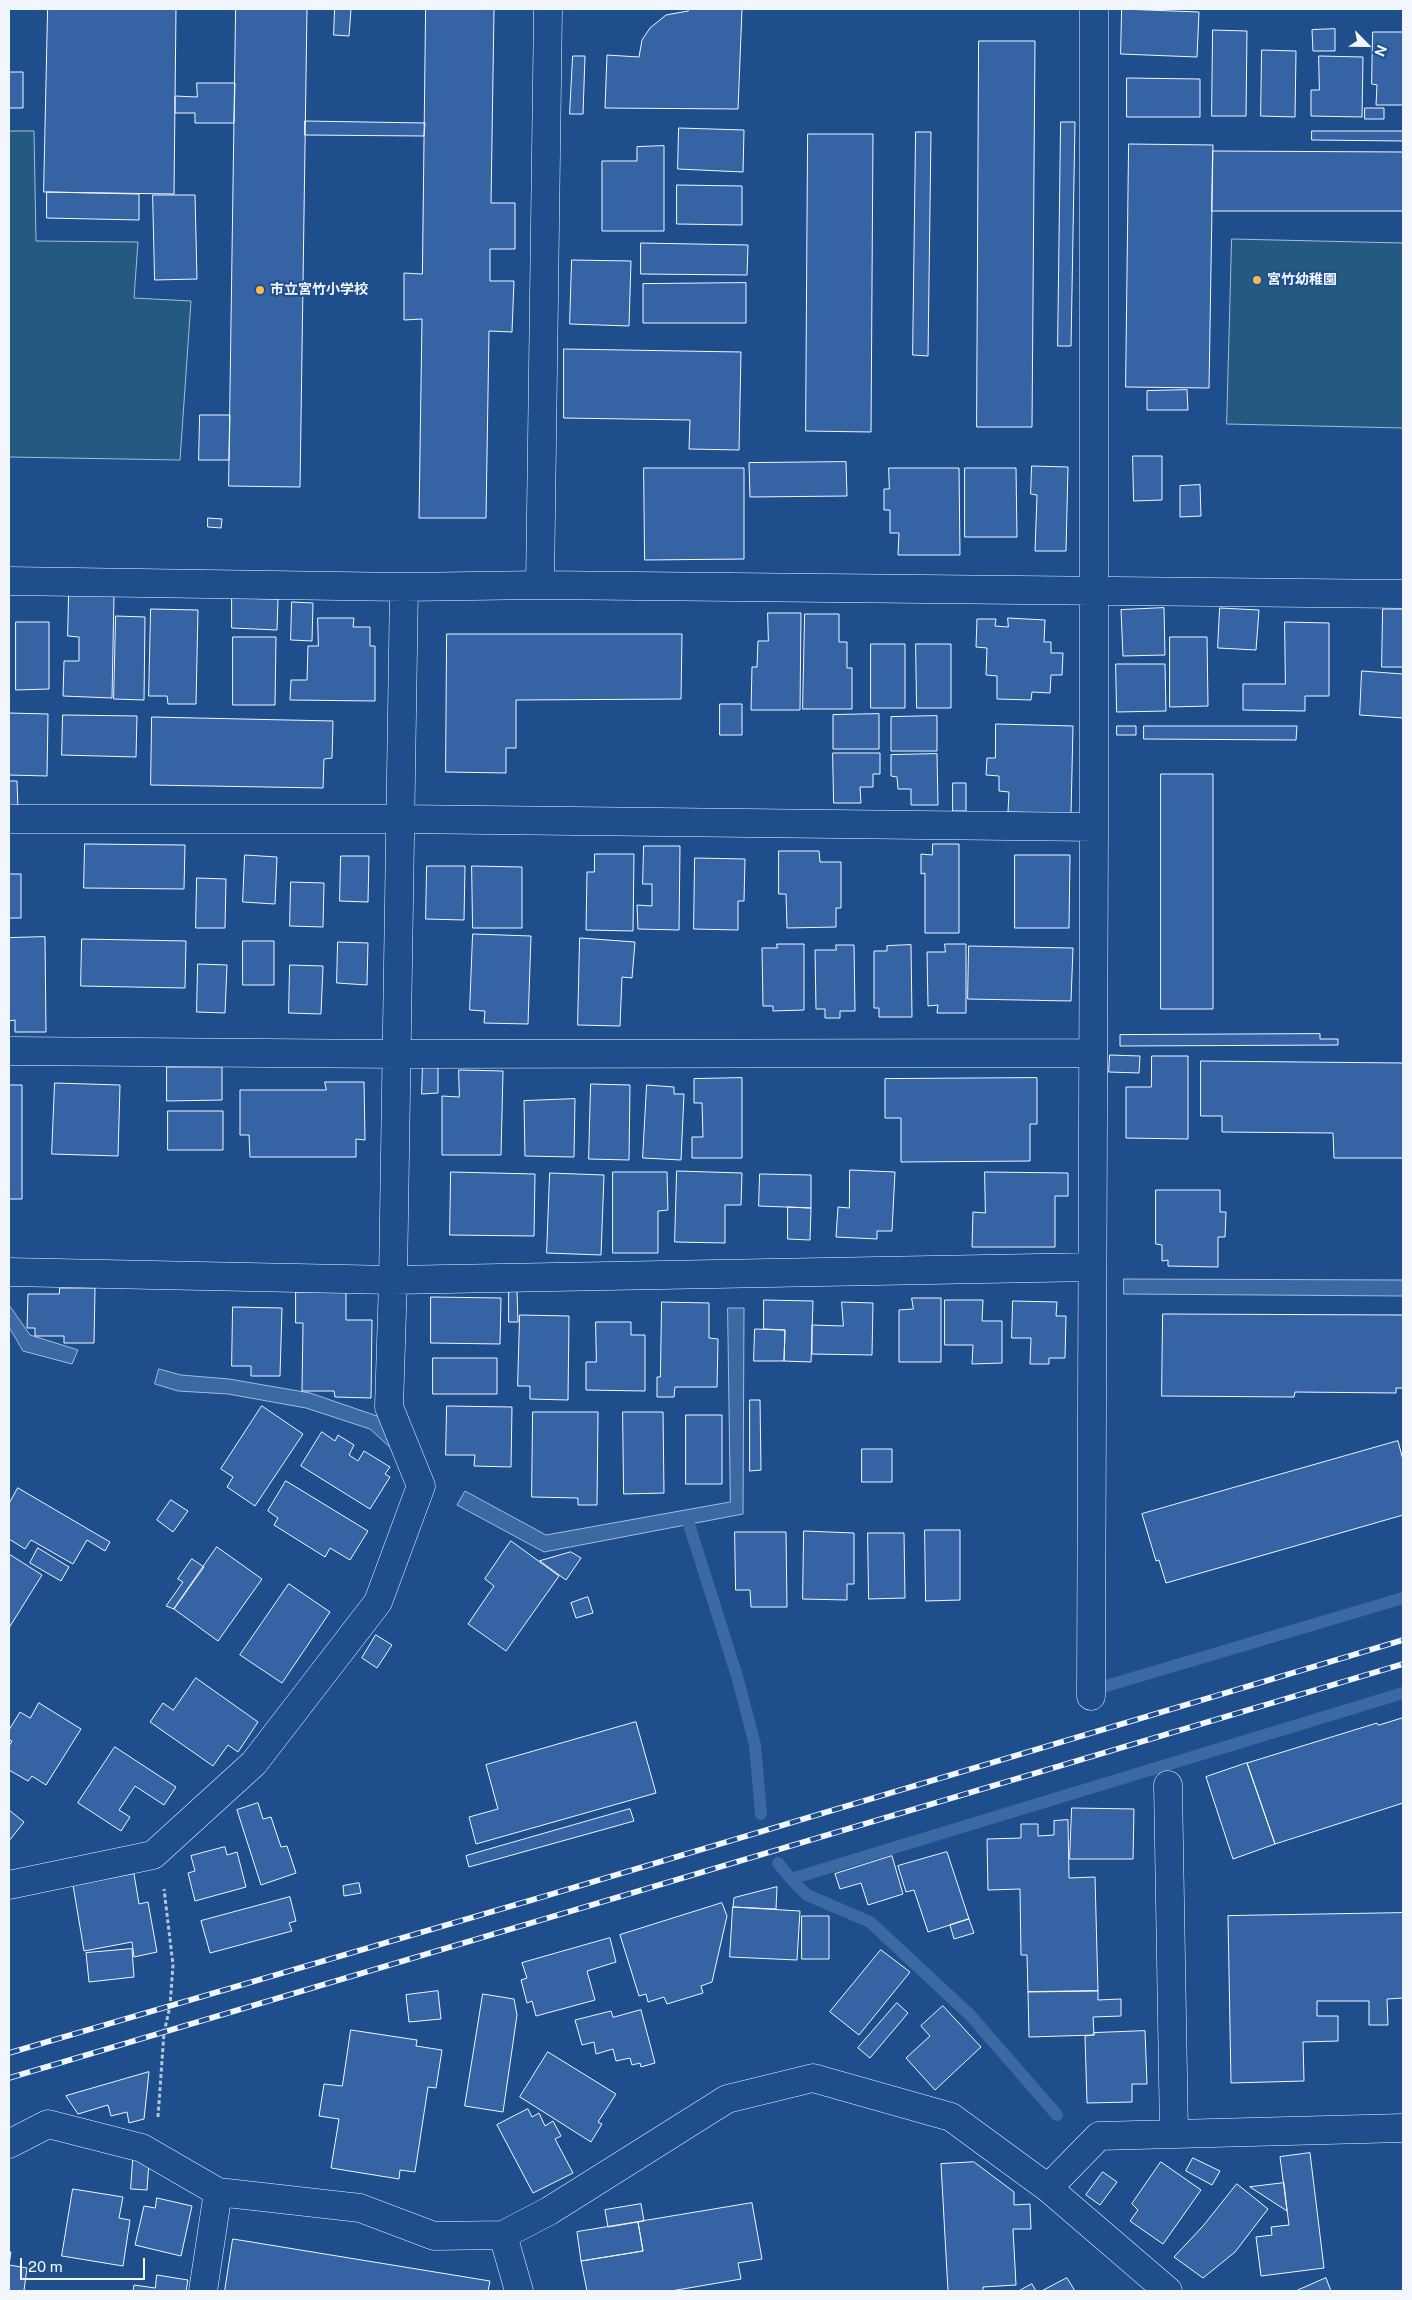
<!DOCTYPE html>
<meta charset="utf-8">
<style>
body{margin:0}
#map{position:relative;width:1412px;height:2300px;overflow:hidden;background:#1f4e8c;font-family:"Public Sans",sans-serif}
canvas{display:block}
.frame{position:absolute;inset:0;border:10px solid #f2f6ff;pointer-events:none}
.north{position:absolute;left:1342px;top:20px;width:50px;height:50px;-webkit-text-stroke:4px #1f4e8c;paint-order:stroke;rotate:113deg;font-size:14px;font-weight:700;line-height:20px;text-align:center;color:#f2f6ff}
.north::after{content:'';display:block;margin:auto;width:18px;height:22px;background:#f2f6ff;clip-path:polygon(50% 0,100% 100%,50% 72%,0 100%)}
.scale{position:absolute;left:20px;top:2258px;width:125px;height:22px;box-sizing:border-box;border:2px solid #f2f6ff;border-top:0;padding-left:6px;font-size:15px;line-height:18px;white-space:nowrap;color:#f2f6ff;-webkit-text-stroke:4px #1f4e8c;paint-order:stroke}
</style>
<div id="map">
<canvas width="1412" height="2300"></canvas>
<div class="frame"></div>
<div class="north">N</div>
<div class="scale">20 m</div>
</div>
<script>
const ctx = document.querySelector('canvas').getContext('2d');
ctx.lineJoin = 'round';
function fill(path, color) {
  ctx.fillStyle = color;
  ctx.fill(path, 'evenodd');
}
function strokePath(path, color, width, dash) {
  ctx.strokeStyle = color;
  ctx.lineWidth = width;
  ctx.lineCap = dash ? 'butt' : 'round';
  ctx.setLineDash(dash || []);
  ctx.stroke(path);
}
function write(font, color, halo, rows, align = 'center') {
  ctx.font = font + ' "Public Sans","Noto Sans JP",sans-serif';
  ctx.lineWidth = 4;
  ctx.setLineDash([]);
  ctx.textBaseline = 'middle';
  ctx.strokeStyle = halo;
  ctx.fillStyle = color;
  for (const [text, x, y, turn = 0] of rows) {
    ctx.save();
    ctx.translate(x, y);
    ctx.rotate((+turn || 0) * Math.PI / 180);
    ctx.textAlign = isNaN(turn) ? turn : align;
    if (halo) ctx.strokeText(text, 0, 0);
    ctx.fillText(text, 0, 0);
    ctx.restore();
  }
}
const green = new Path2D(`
 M9,131h25l2,110 102,1 -4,56 57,3 -11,159 -171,-3z
 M1232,239l171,4v185l-176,-4z`);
fill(green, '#245a82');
strokePath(green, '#a8bbd7', 1);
const water = new Path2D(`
 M1124,1279l279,1v16l-279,-2z
 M9,1305l21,30 48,15 -6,14 -49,-13 -14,-24z
 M728,1308h16l-1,206 -199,38 -87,-47 8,-14 81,44 184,-33z
 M159,1369l22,6 48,4 81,14 67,23 31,25 -4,19 -34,-31 -64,-21 -78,-14 -50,-3 -23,-7z`);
fill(water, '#3b69a3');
strokePath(water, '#a8bbd7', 1);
strokePath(new Path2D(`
 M687,1518l50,158 18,69 6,69
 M1106,1686l297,-88
 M778,1863l13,16
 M1057,2115l-87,-100 -100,-93 -63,-27 -16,-16 612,-186`), '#3b69a3', 12);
const building = new Path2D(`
 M48,9h128l-2,185 -130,-2z
 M236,9h71l-7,478 -71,-1z
 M335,9h16l-2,27 -15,-1z
 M426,9h68l-3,194h24v46h-25v32h24l-2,51 -23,-1 -3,187h-67l3,-199 -18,1v-47l18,1z
 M688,9h54l-4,100 -133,-1 2,-53 32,2 3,-17 8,-12 16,-13 22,-4z
 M1122,9l77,3 -2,45 -76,-3z
 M1335,29v22h-22l-1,-21z
 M1213,30l34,1 -1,85h-34z
 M1373,32h30v73h-27l1,-20 -5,-1z
 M979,41h56l-3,386h-55z
 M1262,50l34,1 -1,66 -34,-1z
 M573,56h12l-2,58h-13z
 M1319,56l44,1 -1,60 -51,-1v-26h8z
 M9,72h14v36h-14z
 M1127,78l73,1v38h-73z
 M197,83h38l-1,40h-39v-10h-20v-17l22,1z
 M1365,108h19v11h-19z
 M305,121l120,2 -1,13 -119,-1z
 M1061,122h14l-4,224h-13z
 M679,128l65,2 -1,42 -65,-3z
 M1312,131h91v10l-91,-1z
 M916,132h15l-3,224 -15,-1z
 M808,134h65l-2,298 -65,-1z
 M1129,144l84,1 -4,243 -83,-1z
 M664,146v85h-62v-70h35v-14z
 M1213,151l190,1v59h-191z
 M677,185l65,1v39l-65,-1z
 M47,192l92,2v26l-92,-2z
 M153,195h42l2,84 -42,1z
 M641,243l107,2 -1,30 -106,-1z
 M572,260l59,1 -2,65 -59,-2z
 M746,283v40h-103v-39z
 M564,349l177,3 -2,98 -50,-1 1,-29 -126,-2z
 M1187,390l1,20h-41v-19z
 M200,415h30l-1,45h-30z
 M1133,456h29v44l-28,1z
 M846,462l1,34 -97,1 -1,-34z
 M1032,466l36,1 -2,84h-31l2,-56 -6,-1z
 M644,468h100v91l-99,1z
 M889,468h70l1,87h-62l1,-22h-9v-23h-6v-21h5z
 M965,468h51l1,69h-52z
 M1200,485l1,31 -21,1v-31z
 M208,518l14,1 -1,9 -13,-1z
 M69,595h45l-2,103 -49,-2 1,-35h15v-24l-11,-1z
 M232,598l46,1 -1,31 -45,-2z
 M292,602l21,1 -1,38 -21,-1z
 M1164,608l1,47 -42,1 -2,-46z
 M1220,608l39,2 -3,40 -38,-2z
 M151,609l47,1 -2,94h-28l-1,-8h-18z
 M1383,609h20v58h-21z
 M768,613h33l-1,97h-49l1,-43h5l1,-26h10z
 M805,614h34v28h8v26h5v41h-49z
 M116,616l29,1 -1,83 -30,-1z
 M318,618h36l-1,9h17v19h5v55l-85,-1 1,-20h16l1,-34h10z
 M1008,618l37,2 -1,22h7v11h12l-1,22h-11l-1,18 -18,-1 -1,8 -34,-1v-23l-11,-1 1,-27 -11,-1 1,-28h19l-1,7 13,1z
 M16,622h33v67l-33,1z
 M1285,622l44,1v73h-24v15l-62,-1v-26h42z
 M447,634h235l-1,65 -165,1v48h-10v25l-60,-1z
 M233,637h43l-1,68h-42z
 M1170,637h37l1,69 -38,1z
 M871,644h34v64h-34z
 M916,644h35v64h-34z
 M1116,664h49l1,47 -49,1z
 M1362,671l41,3v44l-43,-3z
 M720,704h22v31h-22z
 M9,713l39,1 -1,62 -38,-1z
 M879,714v35h-46v-34z
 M63,715l74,1 -1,41 -74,-2z
 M937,716v35h-46v-34z
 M152,717l181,4 -1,37 -8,1 -1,29 -172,-3z
 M996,724l77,2 -2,88 -63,-2 1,-20 -10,-1v-15l-13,-1 1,-17h8z
 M1117,726h19v9h-19z
 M1144,726h153l-1,14 -152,-1z
 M833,753h47v21h-7v13h-13l1,16h-27z
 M937,754l1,51h-27v-16h-13l-1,-12 -6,-1v-21z
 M1161,774h52v235h-52z
 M9,781h8l1,29h-9z
 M953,783h13v28h-13z
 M85,844l100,1 -1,44 -100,-1z
 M933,844h26v89h-34v-60l-4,1v-20l11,1z
 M644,846h36l-1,84 -41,-1 -1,-24 15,1v-22h-9z
 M779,851h40l1,11h21v46h-5v19l-49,1 -1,-34h-7z
 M595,854h39l-1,77 -47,-1 1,-58h7z
 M245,855l32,2 -2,47 -32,-2z
 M1015,855h55l-1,73h-54z
 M341,856h28l-1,46 -28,-1z
 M695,858l50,1 -1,42h-6v29l-44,-1z
 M427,866h38l-1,54 -38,-1z
 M472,866l50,1v61h-49z
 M9,874h12v44h-12z
 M197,878l29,1 -1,49h-29z
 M291,882l33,1 -1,44 -33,-1z
 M473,934l58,2 -3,88 -44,-1 1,-12 -15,-1z
 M45,937l1,95h-31v-12l-6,1v-83z
 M580,938l55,4 -3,36 -10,-1 -2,49 -42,-1z
 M82,939l104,2 -1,47 -104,-2z
 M243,941h31v44h-31z
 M338,942l30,1 -1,42 -30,-2z
 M777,944h27v66l-31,1v-5h-10l-1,-58h15z
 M945,944h21v69h-29l1,-8 -10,1 -1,-54h18z
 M836,945h18l1,66h-15v7h-15v-9h-9l-1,-59h21z
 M911,945l1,72h-33v-9h-5v-57h13v-5z
 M969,946l104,2 -2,53 -103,-2z
 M198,964l29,1 -2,48 -28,-1z
 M290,965l33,1 -2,48 -32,-1z
 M1320,1034v5h18v6l-218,1v-11z
 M1110,1055l30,1 -1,17 -30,-1z
 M1152,1056h36v83l-62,-1v-51h25z
 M1201,1061l202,2v95h-69l-1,-25 -111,-1v-16h-21z
 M423,1063h15v30l-16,1z
 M167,1067h55v33l-55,1z
 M459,1070l44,1 -2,84h-59v-59l17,1z
 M742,1078v80h-50v-21h11l-1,-34h-8v-24z
 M1037,1078v46h-7v37l-129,1v-44h-16v-39z
 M325,1082h39l1,58 -9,-1v18h-106l-1,-22h-9v-45h86z
 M55,1083l65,2 -2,71 -66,-2z
 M591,1084l39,1 -1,75 -40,-1z
 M9,1085h13v114h-13z
 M647,1085l27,2v7h10l-3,66 -38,-2z
 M575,1099l-1,58 -49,-1 -1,-55z
 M168,1111h55v39h-55z
 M850,1170l45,2 -3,59h-15v8l-41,-2 2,-30 11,1z
 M677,1171l65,2 -1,32h-16v38l-50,-1z
 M451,1172l84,2 -1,62 -84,-1z
 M613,1172h54l1,38 -10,1v42h-45z
 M985,1172l83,1v23h-13v51h-83l1,-35 12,1z
 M550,1173l54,2 -3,80 -54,-2z
 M760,1174l51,1v33l-52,-2z
 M1156,1190h64v22h6l-1,25h-7v30l-50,-1v-6l-6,1v-16l-6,-1z
 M788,1207l23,1 -1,32 -22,-1z
 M60,1288h35l-1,55h-30v-7h-29v-8h-8l1,-34h31z
 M509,1291h8l1,31h-9z
 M296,1292h50v28h26l-1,78 -36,-1 -1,-6h-32l1,-68h-7z
 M431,1297l70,1 -1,46 -69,-1z
 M912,1298h29v64h-42v-52l14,-1z
 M764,1300l49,1 -2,61 -27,-1 1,-31 -21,-1z
 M945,1300h38l-1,21h20v42l-30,1 1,-19h-28z
 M1013,1301l44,1 -1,14h10l-1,42h-16v6h-19l1,-26h-19z
 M662,1302l47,1v35l9,1 -1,48h-42l-1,10h-17v-20h3z
 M842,1302l31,1 -1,52 -60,-1v-29l31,1z
 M233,1307l49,1 -2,68h-29v-10h-19z
 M1163,1314l240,1v73h-7v5l-101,-1 -1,5 -132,-1z
 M520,1315l49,1 -1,84 -38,-1v-13h-12z
 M596,1322h35v13h14v56l-59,-1v-28h10z
 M755,1329l30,1 -1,31h-30z
 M433,1358h64v36h-64z
 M750,1400h10l1,70 -11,1z
 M262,1406l41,28 -48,72 -28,-19 6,-10 -12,-8z
 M447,1406l65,1 -1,60 -37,-1 1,-11h-29z
 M533,1412h65l-1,93h-19v-7l-46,-1z
 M623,1412h40l1,81 -40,1z
 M686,1415h36v69h-36z
 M322,1432l13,9 3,-6 16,10 -5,10 9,6 6,-10 26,16 -5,7 5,3 -20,32 -69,-43z
 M1398,1441l5,19v55l-237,68 -7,-23 -3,1 -14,-47z
 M862,1449h30v33h-30z
 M286,1481l82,50 -18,29 -20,-12 -5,9 -51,-32 4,-7 -10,-7z
 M18,1488l92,54 -5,9 -18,-11 -14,24 -42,-24 -6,9 -16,-10v-35z
 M171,1500l17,11 -15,21 -16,-12z
 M925,1530h35v70l-34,1z
 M804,1531l50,2v51h-7v16l-44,-1z
 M735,1532h51l1,75h-36l-1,-17h-14z
 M868,1533h36l1,65 -36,1z
 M511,1541l48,35 -53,75 -38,-27 26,-38 -9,-7z
 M217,1547l45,32 -44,62 -44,-32z
 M38,1548l31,19 -8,14 -31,-18z
 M571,1552l10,6 -15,22 -26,-19z
 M9,1554l33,21 -33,53z
 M192,1559l12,8 -30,42 -8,-3 17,-24 -5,-3z
 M289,1584l41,28 -48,71 -42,-28z
 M588,1597l5,16 -17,5 -5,-15z
 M376,1635l16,10 -15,23 -15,-10z
 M196,1678l62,44 -20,30 -10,-7 -15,21 -63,-44 13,-19 10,7z
 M39,1703l42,26 -35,56 -14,-9 -4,5 -19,-11v-24l3,-5 -3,-1v-10l11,-18 10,6z
 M1403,1718v85l-128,41 -28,-81 130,-40 1,2z
 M636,1722l20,71 -180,51 -7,-27 29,-8 -12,-44z
 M115,1747l61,40 -12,18 -29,-19 -16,24 11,7 -9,14 -43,-28z
 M1247,1763l28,81 -42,15 -27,-82z
 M258,1803l5,16 8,-2 10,30 6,-1 9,27 -35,12 -24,-75z
 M1072,1808l62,1 -1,50h-63z
 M630,1809l4,12 -165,46 -3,-11z
 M9,1810l15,12 -15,19z
 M1068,1820l1,58 26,-1 3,114 -70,1 -1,-37h-6l-1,-66 -32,1 -1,-51 34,-1v-14h17v12l16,-1v-14z
 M225,1847l2,8 10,-3 9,35 -51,14 -7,-28 7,-2 -4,-15z
 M947,1852l22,67 -41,13 -14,-42 -8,2 -8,-26z
 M892,1856l11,38 -35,11 -7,-22 -21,6 -5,-15z
 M134,1874l5,30 9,-2 9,50 -23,5 -2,-15 -48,9 -11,-66z
 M359,1883l2,10 -17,3 -1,-10z
 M777,1887l-1,22 -43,-2 1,-9z
 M290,1897l6,24 -7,2 3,8 -82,22 -9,-32z
 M722,1903l5,13 -15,66 -11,4 2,7 -36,11 -3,-7 -16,5 -2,-8 -7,2 -19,-61z
 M733,1907l67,4 -3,49 -67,-3z
 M1403,1913v85l-16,1 1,26h-19v-24h-52v15h21v25l-35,1 1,39 -73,2 -3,-167z
 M802,1916h27v43h-27z
 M969,1919l5,14 -20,6 -4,-14z
 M610,1938l6,24 -29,9 8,29 -59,16 -4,-15 -5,2 -6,-23 6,-2 -5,-15z
 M132,1949l2,28 -45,5 -3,-29z
 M881,1950l29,22 -51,63 -29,-23z
 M438,1991l3,28 -32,3 -3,-27z
 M1098,1991v9l23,-1v17l-28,1 1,18 -65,2 -1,-45z
 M483,1994l31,5 3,16 -14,97 -38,-6z
 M897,2003l11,10 -38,45 -12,-10z
 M943,2006l38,41 -46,43 -29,-32 24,-22 -9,-10z
 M641,2010l14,53 -14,4 -1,-4 -8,2 -2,-7 -14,3 -3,-12 -17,5 -2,-12 -12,3 -7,-25 36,-9 2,6z
 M351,2030l66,10 -1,6 26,4 -6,38 -8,-1 -13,85 -15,-2 -1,9 -68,-11 8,-49 -20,-3 5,-32 18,2z
 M1145,2031l2,53h-15v18l-45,1 -2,-67 9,-1v-2z
 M548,2052l68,42 -18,28 4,2 -11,18 -71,-45z
 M149,2072l-5,47 -15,4 -2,-11 -16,4 -3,-11 -30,9 -12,-18z
 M528,2109l4,8 7,-4 6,13 8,-5 8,15 -6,3 18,34 -40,20 -36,-68z
 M1310,2153l14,115 -63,8 -5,-39 16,-2 -1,-8 18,-2 -9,-68z
 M1193,2158l27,13 -8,14 -26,-14z
 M133,2160l16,1 -2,29 -16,-1z
 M974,2162l40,30v13l16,-1 1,25h-18l3,56 -33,2v4h-35l-7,-127z
 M1161,2162l40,28 -38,54 -33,-23 8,-11 -6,-6z
 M1103,2172l14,10 -17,23 -14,-10z
 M1284,2183l3,28 -37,-24z
 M1237,2184l31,25 -33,43 -32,26 -29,-21 29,-31z
 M73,2189l50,8 -4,21 11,2 -7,46 -61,-10z
 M157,2198l35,8 -11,50 -46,-11 9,-39 11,2z
 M752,2203l10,56 -24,4 3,16 -70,12h-84l-6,-30 62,-10 -5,-29z
 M641,2204l3,17 -36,6 -3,-17z
 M638,2222l5,29 -62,10 -4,-29z
 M233,2239l257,42 -2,10h-263z
 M9,2252h2l-2,13 18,3 -3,22 5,1h-20z
 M157,2275l31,5 -2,11h-53l1,-6 21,3z
 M1067,2278l8,13h-33z
 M1326,2278l5,13h-35z
 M1032,2284l4,7h-17z`);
fill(building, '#3563a3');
strokePath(building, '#f2f6ff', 1);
const minor = new Path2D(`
 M9,581l395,6 136,-2 863,9
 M540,585l8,-576
 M9,819h391l694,8
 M9,1051l387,3 696,-1
 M9,1272l384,8 699,-13
 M1091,1696l3,-869v-818
 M1168,1785l6,349
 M9,1885l144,-30 101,-92 124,-161 43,-116 -32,-79 4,-127 11,-693
 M9,2144l39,-20 94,24 76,44 142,16 74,28 69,-1 46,-24 178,-112 86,-21 138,39 97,71 120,103
 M1048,2188l51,-52 304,-8
 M503,2235l16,56
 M203,2291l15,-99`);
strokePath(minor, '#f2f6ff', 29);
strokePath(new Path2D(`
 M158,2117l6,-84 6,-27 3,-41 -9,-76`), '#b3c4dc', 3, [4, 2.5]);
strokePath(minor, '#1f4e8c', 28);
const rail = new Path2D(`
 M9,2053l533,-156 861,-257
 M9,2078l1394,-414`);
strokePath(rail, '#f2f6ff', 5.5);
strokePath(rail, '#1f4e8c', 4, [11]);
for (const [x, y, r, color] of [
 [1257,280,5,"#ffb74d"],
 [260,290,5,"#ffb74d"]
]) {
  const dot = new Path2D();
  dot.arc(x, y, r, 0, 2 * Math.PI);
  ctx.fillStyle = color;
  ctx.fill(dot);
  strokePath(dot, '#1f4e8c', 2);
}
write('bold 14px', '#f2f6ff', '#1f4e8c', [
 ["宮竹幼稚園",1267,280],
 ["市立宮竹小学校",270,290]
], 'left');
</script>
